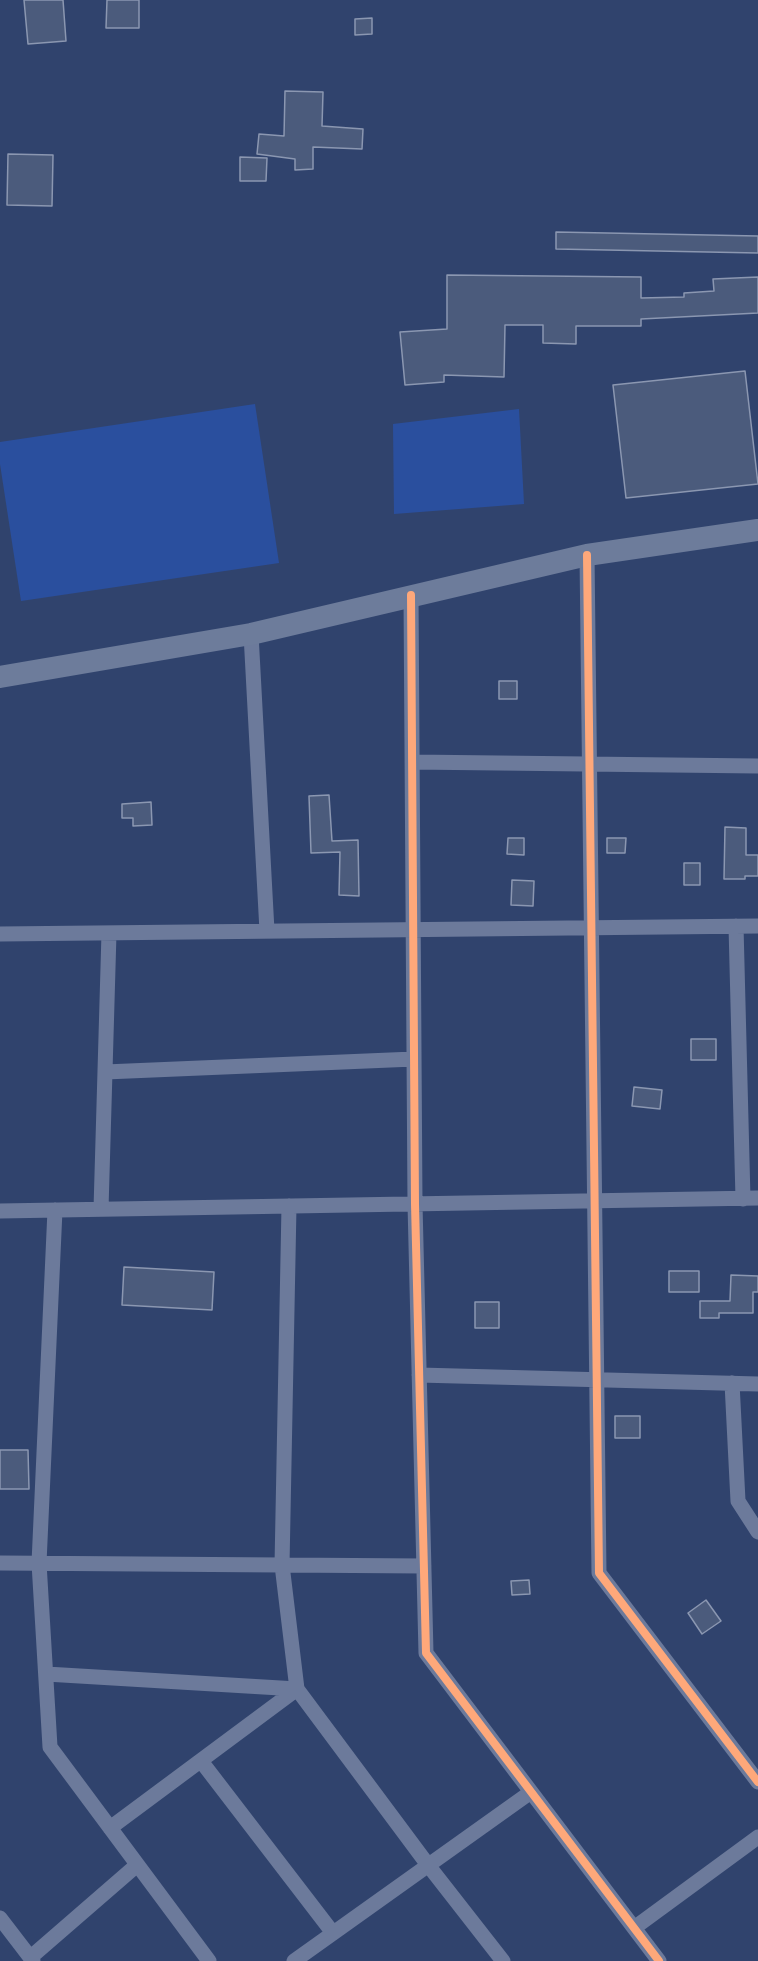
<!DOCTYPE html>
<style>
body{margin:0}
canvas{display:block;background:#30436d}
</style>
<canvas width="758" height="1961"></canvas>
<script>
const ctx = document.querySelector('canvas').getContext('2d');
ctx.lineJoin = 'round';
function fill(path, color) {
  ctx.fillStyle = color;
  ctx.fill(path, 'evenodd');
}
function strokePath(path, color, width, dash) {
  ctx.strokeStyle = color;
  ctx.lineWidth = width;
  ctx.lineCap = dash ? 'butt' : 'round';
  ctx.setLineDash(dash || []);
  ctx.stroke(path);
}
fill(new Path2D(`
 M255,404l24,159 -258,38 -21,-137v-22z
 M519,409l5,95 -130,10 -1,-90z`), '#2a4f9e');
const building = new Path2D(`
 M24,0h39l3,41 -38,3z
 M107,0h32v28h-33z
 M372,18v16l-17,1v-16z
 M285,91l38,1 -1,34 41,3 -1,20 -49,-2v22l-18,1v-11l-38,-5 2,-20 25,2z
 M8,154l45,1 -1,51 -45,-1z
 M240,157l27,1 -1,23h-26z
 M556,232l202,4v17l-202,-4z
 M447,275l194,2v21l43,-1v-4l30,-2 -1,-12 45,-2v36l-117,6v7h-65v18l-33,-1v-18h-38l-1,52 -60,-2v7l-39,3 -5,-53 47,-3z
 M745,371l13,113 -132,14 -13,-113z
 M499,681h18v18h-18z
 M329,795l3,46 26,-1 1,56 -20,-1 1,-43 -29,1 -2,-57z
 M151,802l1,23 -19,1v-8h-11v-14z
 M725,827l21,1v27h12v21h-13v3h-21z
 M508,838h16v17l-17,-1z
 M607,838h19l-1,15h-18z
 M684,863h16v22h-16z
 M512,880l22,1 -1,25 -22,-1z
 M691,1039h25v21h-25z
 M634,1087l28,3 -2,19 -28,-3z
 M124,1267l90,5 -2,38 -90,-5z
 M669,1271h30v21h-30z
 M731,1275l27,1v16h-5v21h-34v5h-19v-17h30z
 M475,1302h24v26h-24z
 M615,1416h25v22h-25z
 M0,1450h28l1,39h-29z
 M529,1580l1,14 -18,1 -1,-14z
 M706,1600l15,21 -19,13 -14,-21z`);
fill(building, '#4b5b7c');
strokePath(building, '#8b97b1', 1.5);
strokePath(new Path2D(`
 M587,555l12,1018 159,209
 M411,595l4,609 11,449 233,308
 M251,634l16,297
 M412,762l346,4
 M736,926l7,273
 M0,934l758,-8
 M105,1072l309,-13
 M289,1206l-7,359 15,124 131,176 75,96
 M101,1209l8,-276
 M55,1210l-16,353 11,184 159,214
 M0,1211l758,-13
 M419,1375l339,9
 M732,1383l6,118 20,31
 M0,1563l424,3
 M46,1674l251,15 -187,139
 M201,1761l132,172
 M0,1918l33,43
 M634,1928l124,-91
 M31,1957l106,-92
 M294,1961l237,-169`), '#6c7a9b', 15);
strokePath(new Path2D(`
 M0,677l251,-43 336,-79 171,-25`), '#6d7c9b', 22);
strokePath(new Path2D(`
 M587,555l12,1018 159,209
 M411,595l4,609 11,449 233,308`), '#fea87a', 8);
</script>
